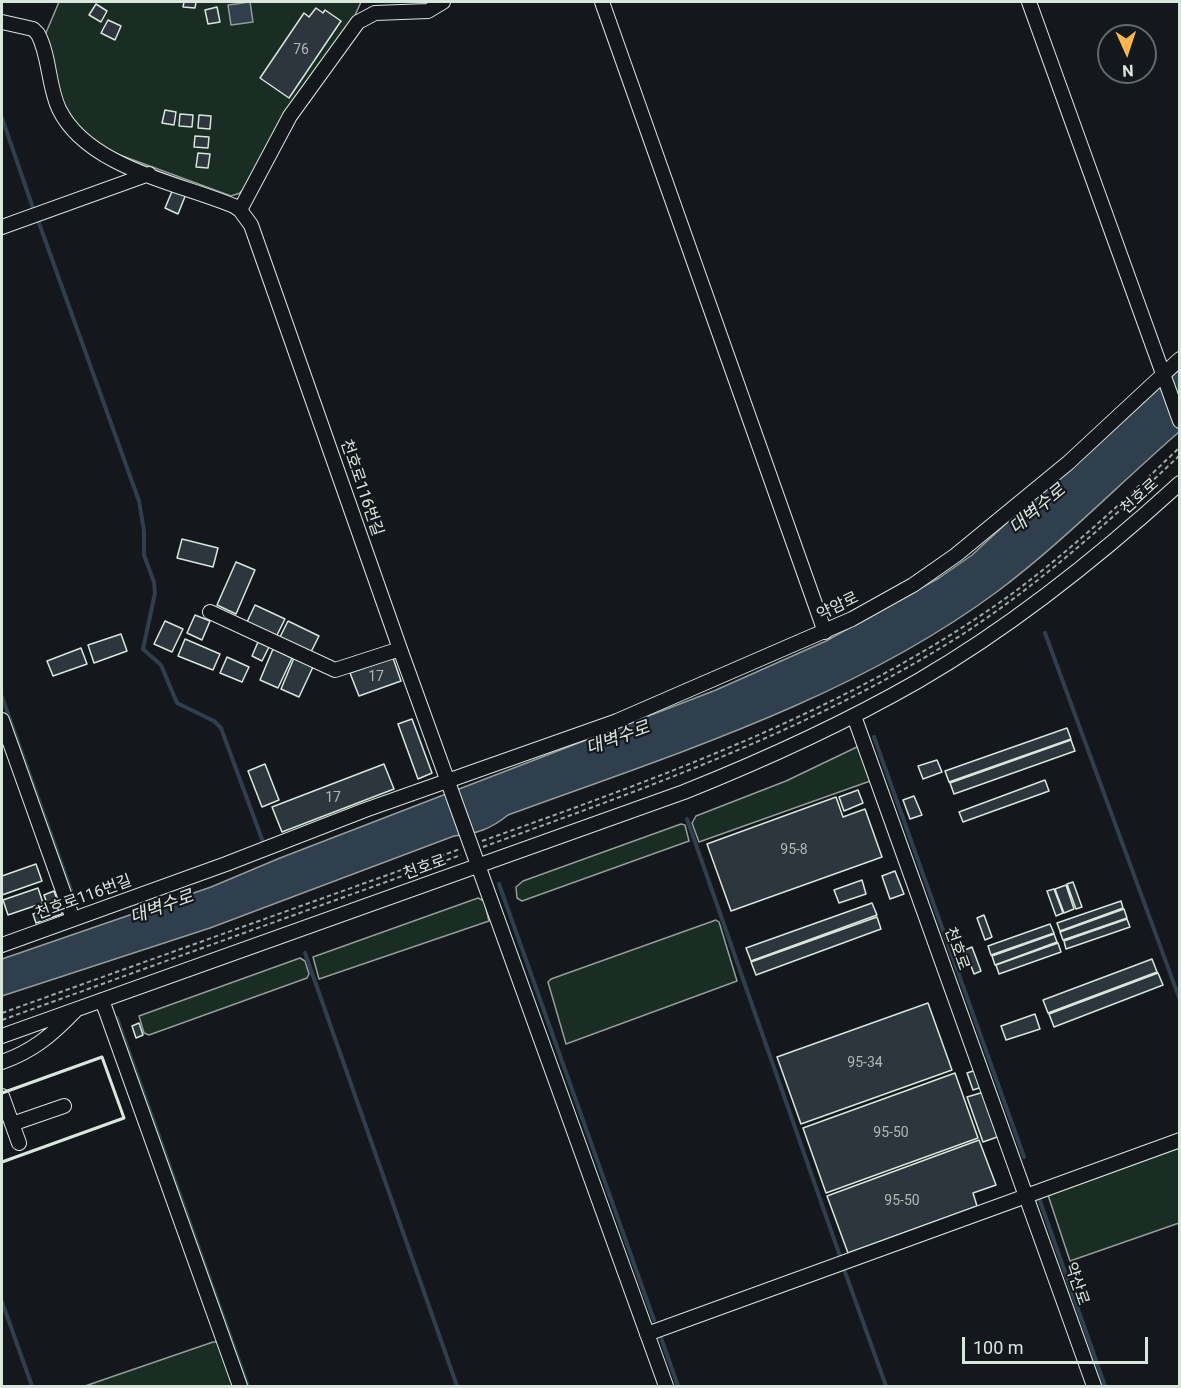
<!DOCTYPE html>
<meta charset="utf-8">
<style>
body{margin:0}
#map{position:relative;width:1181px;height:1388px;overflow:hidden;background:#14181c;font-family:Roboto,sans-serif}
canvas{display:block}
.frame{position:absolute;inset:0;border:3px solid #d8e6dc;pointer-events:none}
.north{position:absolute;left:1097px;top:24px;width:60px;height:60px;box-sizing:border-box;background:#14181c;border:2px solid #626a69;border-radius:50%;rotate:177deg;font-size:16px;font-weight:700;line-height:24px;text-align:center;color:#d8e6dc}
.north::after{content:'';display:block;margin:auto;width:21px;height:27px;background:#ffb74d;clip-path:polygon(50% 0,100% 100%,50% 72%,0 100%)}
.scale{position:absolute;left:962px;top:1337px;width:186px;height:27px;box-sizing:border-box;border:3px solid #d8e6dc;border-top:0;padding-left:8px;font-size:18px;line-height:21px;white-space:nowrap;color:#d8e6dc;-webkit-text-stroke:4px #14181c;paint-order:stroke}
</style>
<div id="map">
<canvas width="1181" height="1388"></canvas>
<div class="frame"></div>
<div class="north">N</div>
<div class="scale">100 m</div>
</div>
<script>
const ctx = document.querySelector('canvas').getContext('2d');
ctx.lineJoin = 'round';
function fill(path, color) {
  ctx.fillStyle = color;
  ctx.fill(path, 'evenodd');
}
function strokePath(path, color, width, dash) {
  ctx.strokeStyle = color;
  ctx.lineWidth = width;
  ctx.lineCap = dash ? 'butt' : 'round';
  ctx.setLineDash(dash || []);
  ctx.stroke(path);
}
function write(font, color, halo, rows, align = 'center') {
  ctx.font = font + ' Roboto,"Noto Sans KR",sans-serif';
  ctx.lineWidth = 4.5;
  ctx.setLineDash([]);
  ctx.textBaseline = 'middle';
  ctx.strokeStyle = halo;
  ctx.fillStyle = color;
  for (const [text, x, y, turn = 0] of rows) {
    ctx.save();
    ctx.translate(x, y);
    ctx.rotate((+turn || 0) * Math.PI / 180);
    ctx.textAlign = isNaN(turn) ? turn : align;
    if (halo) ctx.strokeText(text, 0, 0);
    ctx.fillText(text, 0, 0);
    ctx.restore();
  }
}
const green = new Path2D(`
 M59,2h302l-9,20 -69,95 -37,69 -6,7 -9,3 -122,-45 -32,-21 -16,-27 -16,-68z
 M859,746l14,34 -174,62 -7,-19 4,-7 90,-35z
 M681,824l4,1 4,16 -167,60 -5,-3 -1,-11 7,-6z
 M478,898l6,3 5,20 -170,58 -6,-22z
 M716,920l3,2 18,59 -171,63 -18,-62 3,-3z
 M300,958l5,3 4,13 -2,4 -158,57 -5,-2 -5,-17z
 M1179,1147v76l-109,38 -22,-66z
 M217,1342l17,44h-149l128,-44z`);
fill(green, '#1a2d24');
strokePath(green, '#939e99', 1.5);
const water = new Path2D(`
 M250,2l3,20 -22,3 -3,-20z
 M1179,364v68c-60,52 -116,110 -181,159 -144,107 -323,163 -490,224 -17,14 -32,19 -54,21l-244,92 -208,68v-37l209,-72 69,-29 436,-168 110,-49 113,-63 33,-23z`);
fill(water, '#2f3f4d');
strokePath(water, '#939e99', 1.5);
strokePath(new Path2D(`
 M2,118l31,90
 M39,223l100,278 5,30v24l10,27 1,11 -12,56 18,16 16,38 37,18 7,7 42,114
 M1045,633l135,367
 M2,697l74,207
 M874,737l150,420
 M687,819l153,437
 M499,884l155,436
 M305,953l152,433
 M117,1018l131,368
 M1039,1198l66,188
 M844,1269l42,117
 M2,1302l30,84
 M660,1335l18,51`), '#2f3f4d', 4);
const building = new Path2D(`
 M184,2h12l-1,6 -12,-1z
 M96,4l11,7 -6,11 -12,-7z
 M217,7l3,15 -12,2 -3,-14z
 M316,8l7,5 2,-3 16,11 -52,77 -29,-20 44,-65 5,4z
 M108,20l13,6 -6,14 -14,-7z
 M165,110l11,2 -2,13 -12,-2z
 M180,114l13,1 -1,12 -13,-1z
 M199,115l12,1 -1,13 -12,-1z
 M195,136l14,1 -1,11 -14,-1z
 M198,153l12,1 -2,14 -12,-1z
 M173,189l13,5 -8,20 -13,-6z
 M182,539l36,9 -5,19 -36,-9z
 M236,562l19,8 -19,44 -19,-9z
 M255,605l30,14 -9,18 -29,-15z
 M195,615l15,6 -8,19 -15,-7z
 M165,621l18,8 -11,23 -18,-8z
 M288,621l31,15 -9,18 -31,-15z
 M121,634l6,17 -33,12 -6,-18z
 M185,639l35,15 -7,16 -35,-14z
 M258,642l11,5 -7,14 -10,-5z
 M81,648l6,16 -34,12 -6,-15z
 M273,649l19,9 -14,30 -18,-8z
 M227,657l22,10 -7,15 -22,-9z
 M294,658l19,9 -14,30 -18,-8z
 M393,658l8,23 -42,15 -9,-23z
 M412,719l20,54 -14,6 -20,-55z
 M1067,728l4,11 -122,43 -4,-11z
 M1071,740l4,11 -121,43 -4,-11z
 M937,760l5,12 -19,7 -5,-13z
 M265,764l14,36 -17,7 -14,-36z
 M384,764l10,25 -112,43 -10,-25z
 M1045,780l4,11 -86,31 -4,-10z
 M858,790l5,13 -19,8 -5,-14z
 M914,796l8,19 -12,4 -7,-19z
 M836,797l7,20 22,-8 17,48 -151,54 -24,-67z
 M36,864l6,17 -40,14v-19z
 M895,871l9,23 -14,5 -8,-23z
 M862,880l4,14 -27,9 -5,-13z
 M1073,882l9,25 -6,2 -9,-25z
 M1066,885l8,24 -10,4 -9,-24z
 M38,888l5,15 -35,12 -5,-15z
 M1054,889l9,24 -7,3 -9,-25z
 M54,891l8,23 -26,9 -3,-9 16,-5 -5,-14z
 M1121,901l2,7 -63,23 -3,-8z
 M872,903l5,12 -126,46 -5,-13z
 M1124,909l3,9 -64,22 -3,-8z
 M984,915l8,22 -7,3 -8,-22z
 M877,917l4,12 -125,46 -5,-13z
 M1127,919l3,8 -64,22 -2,-8z
 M1050,924l4,9 -63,22 -3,-9z
 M1054,934l3,8 -62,23 -3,-9z
 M1058,943l3,9 -62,22 -3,-9z
 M972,947l9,24 -7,3 -9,-24z
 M1152,959l5,13 -109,41 -5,-13z
 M1158,973l5,12 -109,42 -5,-13z
 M928,1003l24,67 -151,54 -24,-67z
 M1035,1014l5,15 -34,11 -5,-14z
 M139,1023l4,12 -7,3 -4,-12z
 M976,1070l6,17 -9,3 -6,-17z
 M955,1073l23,65 -152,55 -23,-65z
 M984,1092l16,44 -17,6 -16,-45z
 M979,1140l17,45 -23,8 4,13 -129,47 -21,-57z`);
fill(building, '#2c363c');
strokePath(building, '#d8e6dc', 1.5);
const minor = new Path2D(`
 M602,2l223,630
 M1029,2l151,419
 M2,22l31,7 5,5c12,23 10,52 21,75 28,58 119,74 175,97l6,4 11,15 149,424 266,737
 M240,210l50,-94 68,-94 17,-9 53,-2 15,-9
 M2,227l147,-53
 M210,612l125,58 65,-21
 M854,716l240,670
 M2,720l71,199
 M2,945l224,-81 139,-54 252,-89 235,-102 61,-34 43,-30 112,-92 112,-104
 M102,1000l138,386
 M2,1036l682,-244c80,-32 159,-68 234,-111 95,-55 181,-124 262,-198
 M2,1062c31,-11 50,-27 73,-51
 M2,1096l17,47
 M12,1124l52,-18
 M647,1334l533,-194`);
strokePath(minor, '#d8e6dc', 16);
strokePath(new Path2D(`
 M482,841c185,-66 370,-132 531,-248 59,-44 114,-95 167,-146
 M483,847c166,-60 331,-118 480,-213 78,-51 148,-114 217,-179
 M2,1013l458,-164
 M2,1020l459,-165`), '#9da8a2', 2, [4.5, 3]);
strokePath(minor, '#14181c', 14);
strokePath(new Path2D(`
 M2,1093l100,-36 22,61 -122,44`), '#d8e6dc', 3);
write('14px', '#adbab4', null, [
 ["76",301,50],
 ["17",376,677],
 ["17",333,798],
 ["95-8",794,850],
 ["95-34",865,1063],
 ["95-50",891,1133],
 ["95-50",902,1201]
]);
write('16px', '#d8e6dc', '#14181c', [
 ["천호로116번길",361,488,71],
 ["천호로",1140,497,-42],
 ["약암로",838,607,-26],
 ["천호로",425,868,-20],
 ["천호로116번길",84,898,-20],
 ["천호로",956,949,70],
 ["약산로",1076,1284,71]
]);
write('italic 18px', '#d8e6dc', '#14181c', [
 ["대벽수로",1038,510,-40],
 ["대벽수로",618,739,-20],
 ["대벽수로",162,908,-20]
]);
</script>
